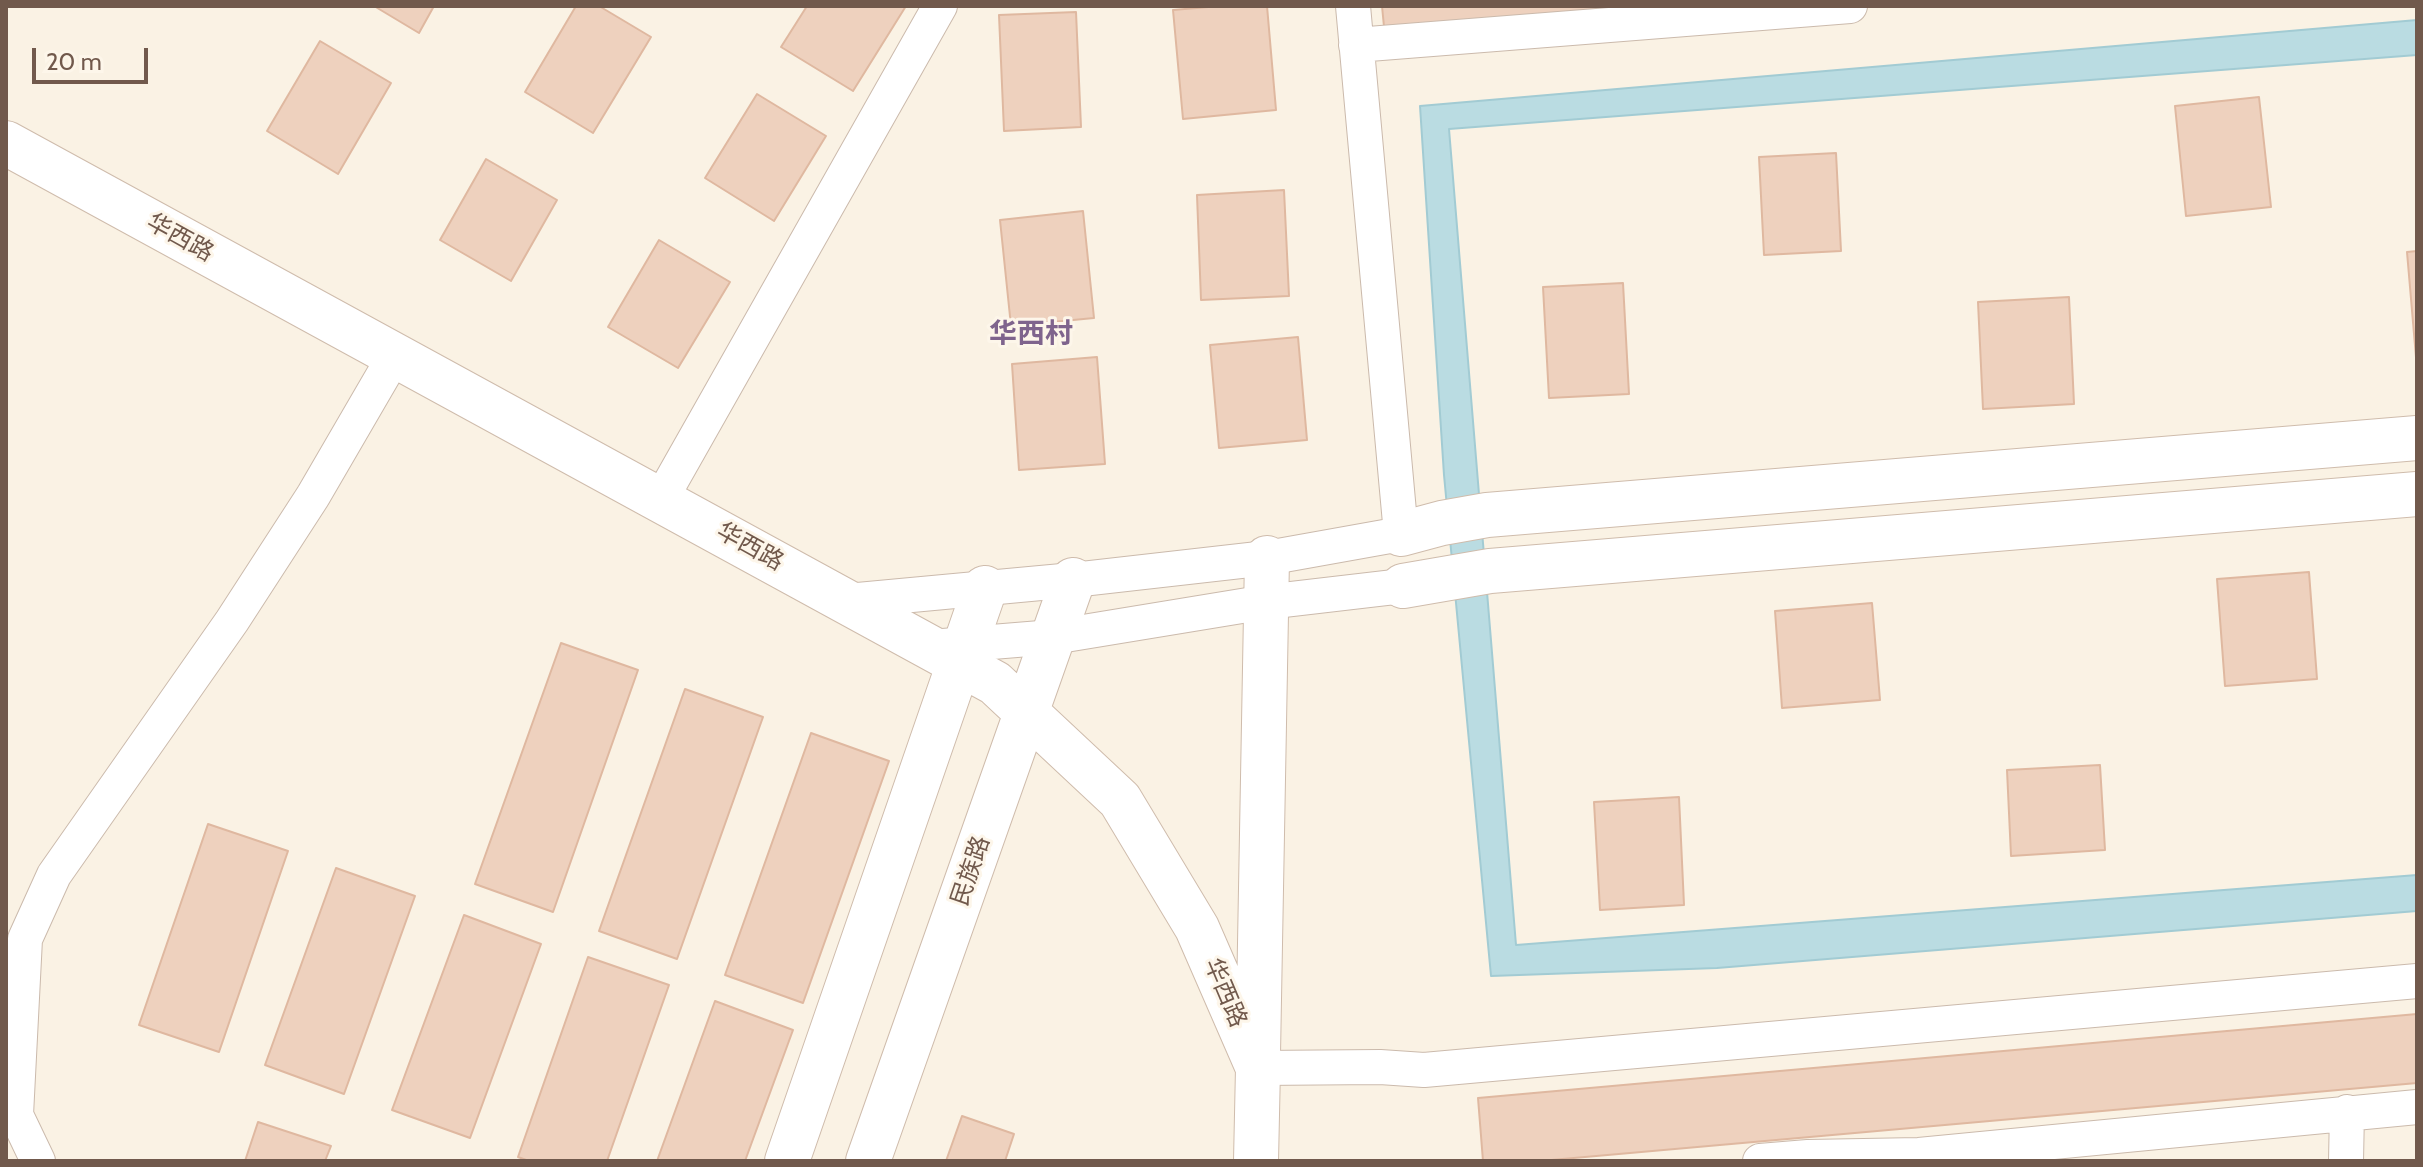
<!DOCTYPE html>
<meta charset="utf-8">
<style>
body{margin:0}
#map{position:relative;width:2423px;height:1167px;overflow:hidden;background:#faf2e4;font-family:Cabin,sans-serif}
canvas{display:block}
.frame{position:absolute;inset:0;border:8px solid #71594c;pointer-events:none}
.scale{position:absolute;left:32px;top:48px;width:116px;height:36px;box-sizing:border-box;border:4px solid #71594c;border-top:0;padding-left:10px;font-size:24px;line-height:28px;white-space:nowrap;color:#71594c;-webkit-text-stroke:6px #fdf6ea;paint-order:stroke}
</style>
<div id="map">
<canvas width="2423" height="1167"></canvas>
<div class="frame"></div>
<div class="scale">20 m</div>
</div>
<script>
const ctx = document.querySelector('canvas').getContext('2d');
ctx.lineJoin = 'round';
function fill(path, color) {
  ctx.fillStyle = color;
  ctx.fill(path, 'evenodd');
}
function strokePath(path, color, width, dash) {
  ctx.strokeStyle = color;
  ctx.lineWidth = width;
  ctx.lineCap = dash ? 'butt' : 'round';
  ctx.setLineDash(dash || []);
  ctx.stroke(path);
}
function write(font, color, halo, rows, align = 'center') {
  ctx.font = font + ' Cabin,"Noto Sans SC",sans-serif';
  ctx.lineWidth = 6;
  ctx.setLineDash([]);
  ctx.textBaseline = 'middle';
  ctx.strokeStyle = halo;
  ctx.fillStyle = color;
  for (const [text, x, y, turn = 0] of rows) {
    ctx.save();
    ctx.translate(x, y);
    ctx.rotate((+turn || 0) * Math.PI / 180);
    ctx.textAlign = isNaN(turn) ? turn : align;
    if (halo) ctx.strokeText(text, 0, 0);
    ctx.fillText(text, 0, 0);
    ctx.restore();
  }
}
const water = new Path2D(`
 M2417,20v35l-968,74 67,816 901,-70v36l-700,57 -226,8 -47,-501 -24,-369z`);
fill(water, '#badce2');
strokePath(water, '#a2cbd3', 2);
const building = new Path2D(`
 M374,6h60l-15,27z
 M576,6h23l52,31 -58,96 -68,-41z
 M807,6h99l-53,85 -72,-44z
 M1220,6h47l9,104 -93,9 -10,-109z
 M1382,6h335l-332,31z
 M1076,12l5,115 -77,4 -5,-116z
 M320,41l71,42 -53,91 -71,-43z
 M757,94l69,42 -52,85 -69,-43z
 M2259,97l12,110 -85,9 -11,-110z
 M1836,153l5,98 -77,4 -5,-98z
 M486,159l71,41 -46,81 -71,-41z
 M1284,190l5,106 -88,4 -4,-105z
 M1083,211l11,107 -83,8 -11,-106z
 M659,240l71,42 -52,86 -70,-41z
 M2417,251v118l-10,-117z
 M1623,283l6,111 -80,4 -6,-111z
 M2069,297l5,107 -91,5 -5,-107z
 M1298,337l9,103 -88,8 -9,-103z
 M1097,357l8,107 -86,6 -7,-106z
 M2309,572l8,107 -92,7 -8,-107z
 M1872,603l8,97 -98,8 -7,-97z
 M561,643l77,27 -85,242 -78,-28z
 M685,689l78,28 -86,242 -78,-28z
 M811,733l78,28 -86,242 -78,-28z
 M2100,765l5,85 -94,6 -4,-86z
 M1679,797l5,108 -84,5 -6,-108z
 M208,824l80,27 -69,201 -80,-27z
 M336,868l79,28 -71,198 -79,-29z
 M464,915l77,29 -71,194 -78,-28z
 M588,957l81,28 -62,176h-78l-11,-4z
 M715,1001l78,29 -48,131h-88z
 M2417,1014v69l-877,78h-57l-5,-63z
 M962,1116l52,18 -9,27h-59z
 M258,1122l73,24 -6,15h-80z`);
fill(building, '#eed1be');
strokePath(building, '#dfb8a0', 2);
const street = new Path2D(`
 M1356,45l494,-39
 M661,499l279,-493
 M847,601l226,-21 194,-22 134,-24 -48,-528
 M943,646l110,-9 213,-35 137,-16
 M1258,1068l122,-1 44,3 993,-89
 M38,1161l-22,-46 9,-176 29,-64 178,-254 81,-125 82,-141
 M1760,1161l48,-4 111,-2 498,-48
 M2346,1161l1,-49`);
const secondary = new Path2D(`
 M6,143l989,540 125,117 77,128 61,140 -2,93
 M1401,534l41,-11 45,-8 930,-77
 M1403,586l87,-15 927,-77
 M1258,1054l9,-496
 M787,1161l198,-573
 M868,1161l205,-581`);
strokePath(street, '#cbbaac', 36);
strokePath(secondary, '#cfbcac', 46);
strokePath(street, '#fff', 34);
strokePath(secondary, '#fff', 44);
write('24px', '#71594c', '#fdf6ea', [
 ["华西路",180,238,29],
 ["华西路",750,547,29],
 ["民族路",971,871,-71],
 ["华西路",1225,993,67]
]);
write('bold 28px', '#7f648d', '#fdf6ea', [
 ["华西村",1031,335]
]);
</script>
